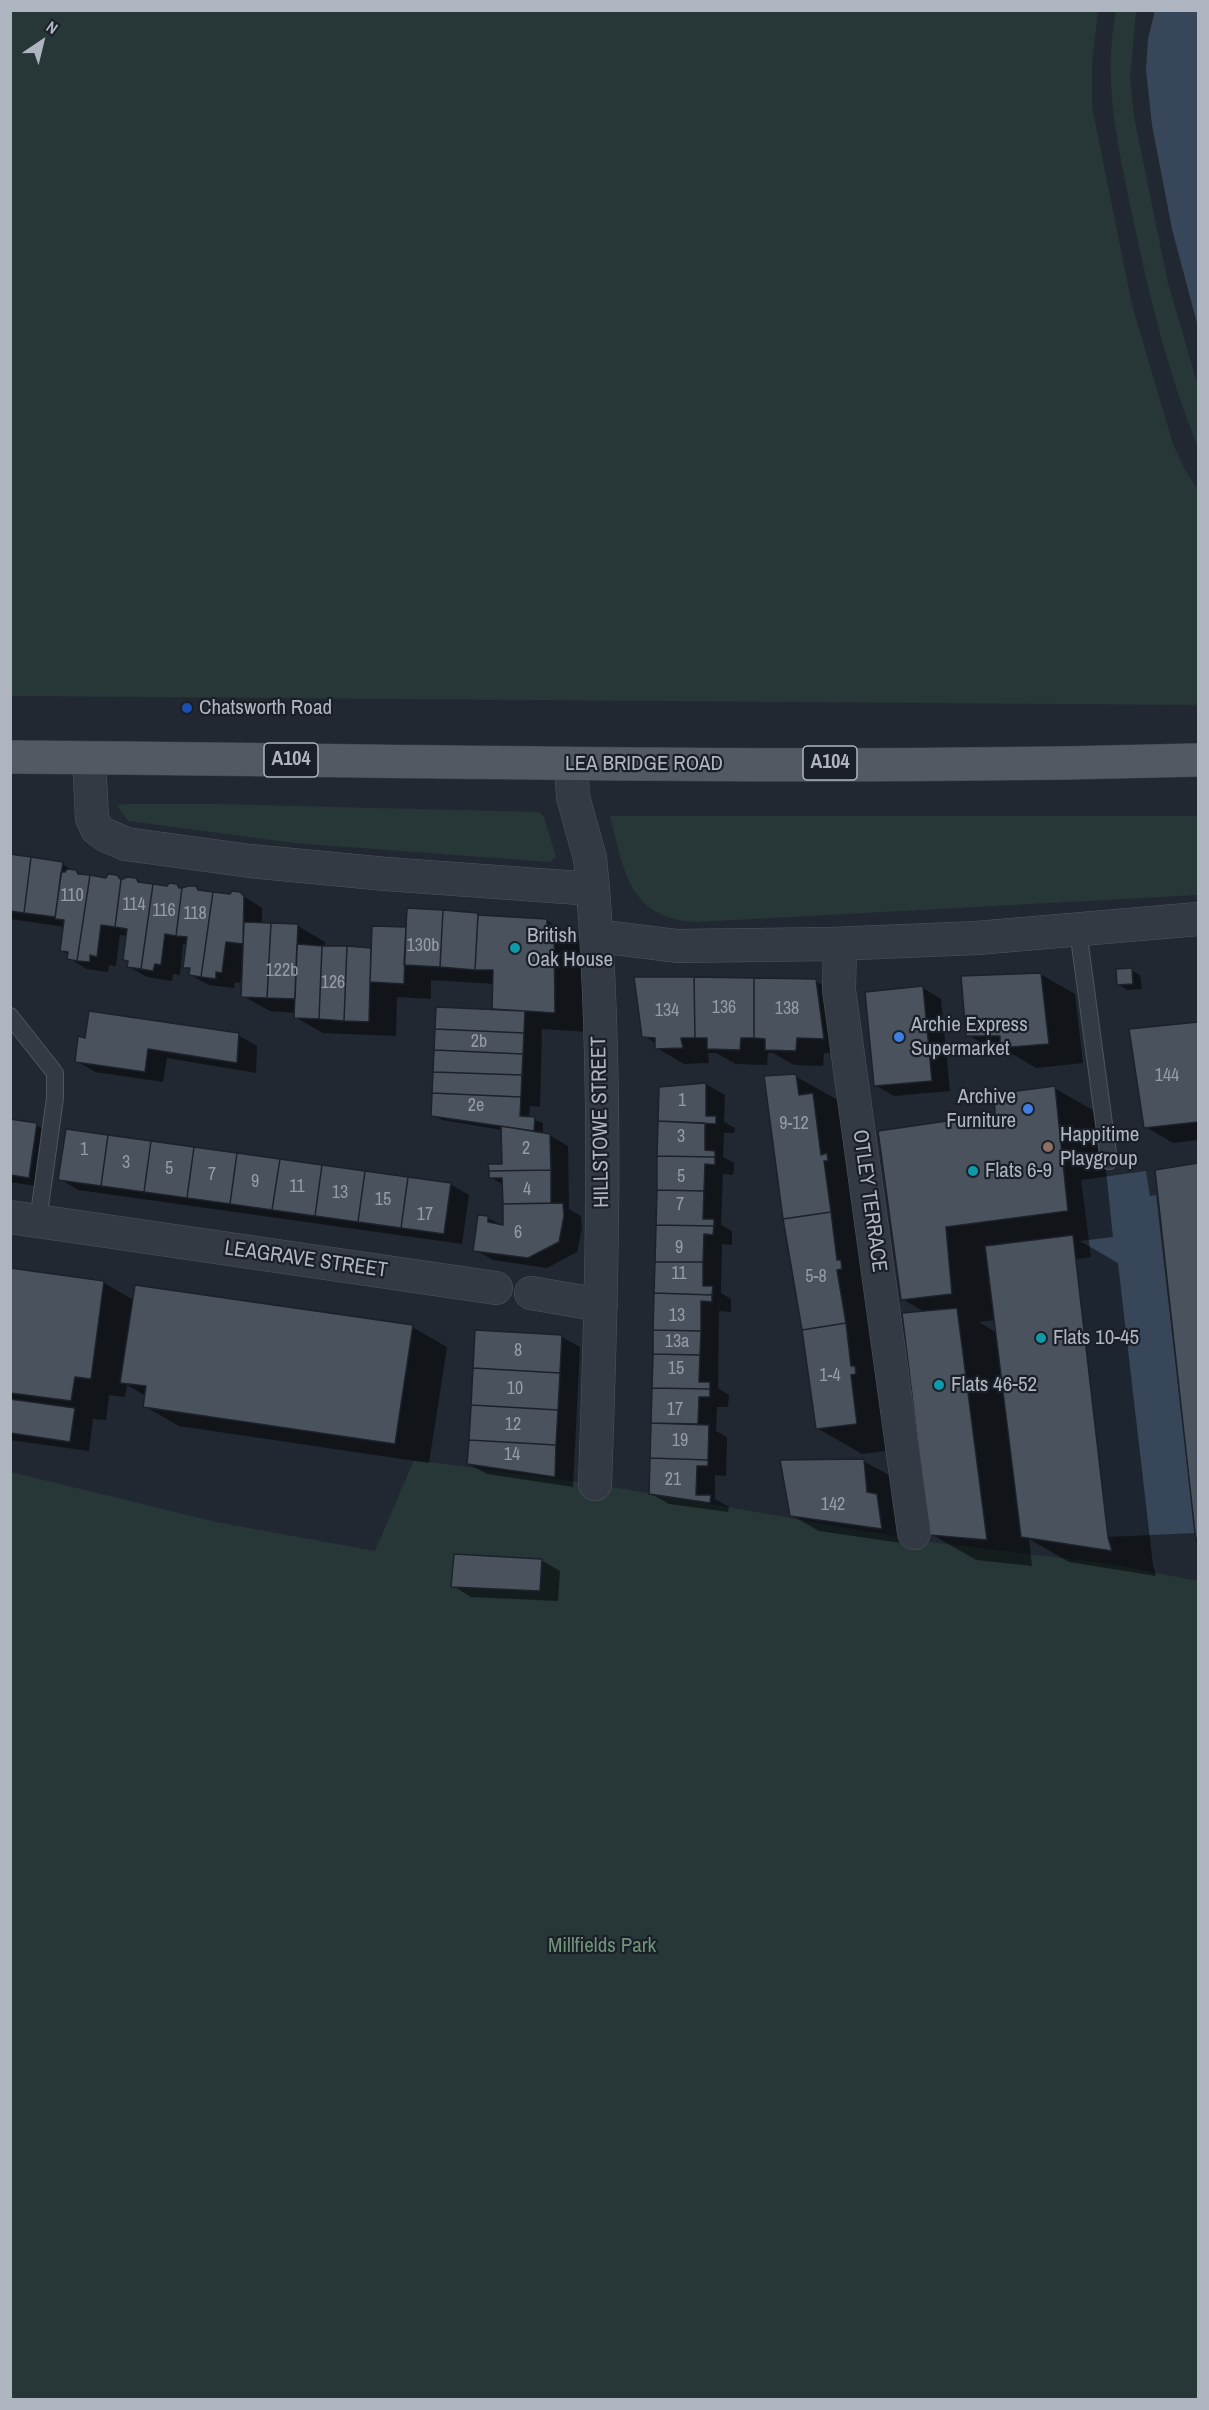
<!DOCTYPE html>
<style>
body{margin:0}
#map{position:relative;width:1209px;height:2410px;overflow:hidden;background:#212832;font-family:"Archivo Narrow",sans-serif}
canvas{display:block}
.frame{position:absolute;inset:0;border:12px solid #aeb5c0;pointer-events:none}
.north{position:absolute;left:12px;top:12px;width:60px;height:60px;-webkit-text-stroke:4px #1a1f28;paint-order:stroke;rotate:35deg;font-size:16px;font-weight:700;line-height:24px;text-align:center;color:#aeb5c0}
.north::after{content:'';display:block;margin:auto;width:21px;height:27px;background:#aeb5c0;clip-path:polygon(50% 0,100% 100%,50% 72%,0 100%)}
</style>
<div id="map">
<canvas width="1209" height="2410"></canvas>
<div class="frame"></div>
<div class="north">N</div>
</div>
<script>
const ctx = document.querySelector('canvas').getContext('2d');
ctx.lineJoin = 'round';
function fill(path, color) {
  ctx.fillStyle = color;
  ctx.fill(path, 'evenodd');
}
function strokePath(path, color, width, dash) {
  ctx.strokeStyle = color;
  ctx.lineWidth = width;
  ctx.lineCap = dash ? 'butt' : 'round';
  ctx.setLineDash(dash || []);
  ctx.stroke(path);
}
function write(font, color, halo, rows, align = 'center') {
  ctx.font = font + ' "Archivo Narrow",sans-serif';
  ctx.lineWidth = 4.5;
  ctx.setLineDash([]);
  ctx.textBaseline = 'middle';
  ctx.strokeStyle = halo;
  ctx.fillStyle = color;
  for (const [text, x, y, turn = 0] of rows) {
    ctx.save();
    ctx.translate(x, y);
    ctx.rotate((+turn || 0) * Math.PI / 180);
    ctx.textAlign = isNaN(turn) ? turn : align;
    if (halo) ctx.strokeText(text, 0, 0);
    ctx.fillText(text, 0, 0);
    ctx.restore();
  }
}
fill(new Path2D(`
 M11,10l1087,1 -6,51v45l40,198 41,139 11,24 14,22v214l-6,1 -1181,-9z
 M1116,11h20l-6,67 4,39 34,166 30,103v61c-30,-73 -50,-156 -66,-233 -14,-67 -30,-135 -16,-203z
 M127,804h90l322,8 5,5 12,40 -6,5 -256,-19 -166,-22 -11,-16z
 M610,816h588v79l-501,27c-69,-3 -73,-52 -87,-106z
 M414,1460l181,24 334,58 182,22 87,17v818h-1187v-927l205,50 159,29z`), '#273737');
fill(new Path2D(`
 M1155,10l43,1v316l-26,-98 -20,-104 -6,-55 2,-31z
 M1146,1171l4,25 6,-1 39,338 -87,4 -32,-278 15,-2 -10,-77z`), '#38465a');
fill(new Path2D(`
 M10,856l52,8 22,12 22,3 10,-2 8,4 12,-2 9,6 22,3 10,-2 6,3 13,-1 8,4 26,4 10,-2 22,14v16l36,2 27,16v5l48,2 35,-20 70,-15 5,3 63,3 35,20 8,92 -47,-3 -2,78 -10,-1 -1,12 14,5v11l6,1 19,11 1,63 12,7 1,12 -5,24 -30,16 -54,-8 -18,-10 12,-32 18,8 -1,-41 -14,-8 13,-12 -1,-35 -60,-10 -9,-5 65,-104 -5,-3 1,-24 -63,-4v19l-34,-2 -1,39 -73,-3 -28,-16 1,-4 -26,-2 -27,-15 1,-20h-3l-1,7 -5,-1 -1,6 -25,-3 -19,-10 1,-4 -6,-4 3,-23h-5l-3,31 -7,-1 -1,7 -25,-4 -18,-10v-5l-5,-3 4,-23 -8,-1 -4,31 -7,-1 -1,7 -21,-3 -19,-11 1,-3 -7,-5 3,-23 -55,-8z
 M1131,970l9,5 2,14 -14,1 -9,-5z
 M1040,974l35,20 8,69 -47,5 -22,-13h-12l-34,-20z
 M815,981l27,16 9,57 -27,-1 -1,13 -29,-1 -21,-12h-5l-1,12 -31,-1 -20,-11h-8l1,10 -25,1 -27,-16v-4l-13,-8z
 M923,988l18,11 9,92 -56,5 -19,-11z
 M1198,1023v117l-25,3 -27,-16 -15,-97z
 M238,1035l19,11 -1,27 -89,-15 -4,24 -68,-10 -18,-11 9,-21z
 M795,1076l46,26 61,347 -40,5 -45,-26z
 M706,1084l19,11 -1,27 11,6 -1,5h-10l-1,24 11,6v6l-1,6 -10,-1 -2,51 11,6v14l-10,-1 -1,49 10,6v13l-12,-1 -1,77 11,7 -1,12h-11l-1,24 11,6 -1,39 -11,-1v24l14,8 -1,5 -59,-8 -18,-10 9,-405z
 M1054,1088l46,26 13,123 -33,4 38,22 35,302 3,11 -87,-14 -40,-23 3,27 -56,-6 -45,-26 -6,-222 -23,-13 94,-183zM996,1320l1,13 -18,-11z
 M10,1121l26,4 19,10 -8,53 -37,-6z
 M1198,1165v378l-41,-372z
 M60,1179l390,5 19,11 -7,49 -384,-54z
 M10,1270l94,13 30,17 278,27 35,20 -18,116 -250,-37 -35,-20 2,-10 -19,-11 -2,12 -16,-2 -3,25 -13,-1 -4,32 -79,-11z
 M562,1337l18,10 -7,140 -86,-13 -19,-10z
 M863,1461l28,15 17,68 -89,-13 -28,-16z
 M541,1560l19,11 -2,30 -87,-4 -18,-11z`), '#0007');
const building = new Path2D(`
 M10,854l21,3 -7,56 -14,-2z
 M31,857l32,5 -8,55 -31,-4z
 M67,869l9,1 2,4 12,1 -13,86 -10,-2 1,-7 -8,-1 4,-31 -9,-1 6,-47h4z
 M108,874l9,1 4,5 -6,47 -14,-2 -4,32 -7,-2v7l-13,-1 13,-86 16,3z
 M127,877l9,1 2,4 15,2 -12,85 -14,-2 1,-6 -5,-1 4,-31 -12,-2 6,-47z
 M169,883l8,1 2,4h3l-6,48 -11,-2 -4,31 -6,-1 -2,7 -12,-2 12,-85 14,2z
 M188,886h8l2,4 15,2 -12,85 -12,-2 1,-7h-7l4,-31 -11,-1 6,-48z
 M232,891l8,1 4,4 -1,48 -17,-2 -4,31 -6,-1v7l-15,-2 12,-85 17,2z
 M407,908l36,2 -3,57 -36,-2z
 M443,910l35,3 -3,57 -35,-3z
 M478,915l69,4v6h7l1,88 -63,-4 1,-39h-18z
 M244,922l27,1 -4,75 -26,-1z
 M271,923l27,1 -3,75 -28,-1z
 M372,926l34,1 -2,57 -34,-2z
 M297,944l25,2 -3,73 -25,-1z
 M322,946h25l-3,75 -25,-2z
 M347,946l24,2 -2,74 -25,-1z
 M1132,968l1,16 -16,1 -1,-16z
 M1041,973l8,71 -49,4v-12h-34l-5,-60z
 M634,977h60l1,61h-14l2,10 -28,1v-11l-13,-1z
 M694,977l60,1v60h-13l-1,12 -33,-1v-11h-12z
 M754,978l62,1 8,60 -27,-1 -1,13 -31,-1v-11l-11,-1z
 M923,986l9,95 -58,5 -9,-94z
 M436,1007l89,4 -1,22 -89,-4z
 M89,1011l150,22 -2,30 -89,-14 -3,23 -70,-10 3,-26 7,2z
 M1198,1022v100l-54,6 -15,-99z
 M435,1029l89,4 -1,21 -89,-4z
 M434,1050l89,4 -1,21 -89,-3z
 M433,1072l89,3 -1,22 -89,-4z
 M796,1074l3,21 14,-2 8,62 6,-2 1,8h-4l7,51 -48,7 -19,-143z
 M706,1083v33h10v8l-58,-3 1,-34z
 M1055,1086l13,125 -122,16 6,67 -51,6 -23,-169 117,-17 -1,-20z
 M432,1093l89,4 -1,19 15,1 -1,14 -103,-15z
 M10,1119l27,4 -8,55 -19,-3z
 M658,1121l47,2v27l10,1v6l-58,-1z
 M501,1126l49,8 1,36 -62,1 -1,-7h14z
 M66,1129l42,6 -7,51 -43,-6z
 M108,1135l43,6 -7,51 -43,-6z
 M151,1141l43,6 -7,51 -43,-6z
 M194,1147l43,6 -7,51 -43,-6z
 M237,1153l43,6 -8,51 -42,-6z
 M657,1156l58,1v8l-10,-1 -1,27 -47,-1z
 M280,1159l42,6 -7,51 -43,-6z
 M1198,1163v385l-3,-15 -40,-363z
 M322,1165l43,6 -7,51 -43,-6z
 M551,1170v33l-48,1 -1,-26h-13v-7z
 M365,1171l43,6 -7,51 -43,-6z
 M408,1177l43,6 -7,51 -43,-6z
 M657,1190l47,1 -1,28h11v7l-58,-1z
 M563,1203l1,13 -5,26 -31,16 -55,-7 5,-36 10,1v6l15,3v-21z
 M831,1212l6,48h4l1,9 -5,1 9,53 -44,7 -19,-111z
 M656,1225l58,1 -1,9 -9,-1 -1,28h-48z
 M1073,1235l35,302 4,14 -91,-14 -36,-291z
 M655,1262h48v24h10l-1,9 -58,-2z
 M10,1268l94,13 -13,98 -16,-2 -4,24 -61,-8z
 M135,1285l278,40 -18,119 -252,-37 3,-21 -26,-3z
 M654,1293l58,2v7l-11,-1v30l-48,-1z
 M957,1308l4,30 26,202 -58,-5 -27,-222z
 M846,1323l5,43h4l1,8 -5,1 6,49 -41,5 -14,-99z
 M475,1330l87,5 -2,38 -87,-5z
 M653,1330l48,1 -1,24 -47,-1z
 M653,1354l47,1 -1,27h11v7l-58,-1z
 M473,1368l87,5 -2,37 -87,-5z
 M652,1388l58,1v8h-11l-1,27 -47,-1z
 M10,1399l65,9 -5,34 -60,-9z
 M471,1405l87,5 -2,35 -87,-5z
 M651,1423l58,2 -1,35 -58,-2z
 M469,1440l87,5 -1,32 -88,-13z
 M650,1458l58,2v6h-11l-1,29h15l-1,8 -61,-9z
 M864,1459l3,33 10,2 5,35 -92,-13 -10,-56z
 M454,1554l88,5 -2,32 -89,-4z`);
fill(building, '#4a525e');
strokePath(building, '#1c212a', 1.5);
const lane = new Path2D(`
 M1078,930l31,231
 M10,1016l45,57v25l-17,123`);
const street = new Path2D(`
 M89,758l3,60 5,11 8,6 21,9 124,17 136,13 207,15
 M571,764l2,33 17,61 3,31c15,198 9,397 2,595
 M597,936l80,10 155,-2 145,-6 221,-19
 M840,944l-1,46 75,543
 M10,1217l486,71
 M531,1293l70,12`);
const primary = new Path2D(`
 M10,757c396,3 793,14 1188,3`);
strokePath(lane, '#4f555e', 18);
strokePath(street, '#4f555e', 34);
strokePath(primary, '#3e434d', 34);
strokePath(lane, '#343a43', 16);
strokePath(street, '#343a43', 33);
strokePath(primary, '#525963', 33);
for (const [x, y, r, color] of [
 [187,708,6,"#1a4fb4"],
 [515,948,6,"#0f9aa8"],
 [899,1037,6,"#3f7fe0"],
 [1028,1109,6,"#3f7fe0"],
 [1048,1147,6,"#8d6e63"],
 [973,1171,6,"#0f9aa8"],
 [1041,1338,6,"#0f9aa8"],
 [939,1385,6,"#0f9aa8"]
]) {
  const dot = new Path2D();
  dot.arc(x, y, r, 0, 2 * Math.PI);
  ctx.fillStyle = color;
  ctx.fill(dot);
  strokePath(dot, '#1a1f28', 2);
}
write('18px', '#959ca8', null, [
 ["110",72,896],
 ["114",134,905],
 ["116",164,911],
 ["118",195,914],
 ["130b",423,946],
 ["122b",282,971],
 ["126",333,983],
 ["136",724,1008],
 ["138",787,1009],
 ["134",667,1011],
 ["2b",479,1042],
 ["144",1167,1076],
 ["1",682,1101],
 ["2e",476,1106],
 ["9-12",794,1124],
 ["3",681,1137],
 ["2",526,1149],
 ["1",84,1150],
 ["3",126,1163],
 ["5",169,1169],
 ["7",212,1175],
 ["5",681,1177],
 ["9",255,1182],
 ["11",297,1187],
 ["4",527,1190],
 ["13",340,1193],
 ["15",383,1200],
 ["7",680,1205],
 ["17",425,1215],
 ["6",518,1233],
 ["9",679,1248],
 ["11",679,1274],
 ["5-8",816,1277],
 ["13",677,1316],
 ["13a",677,1342],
 ["8",518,1351],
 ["15",676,1369],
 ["1-4",830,1376],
 ["10",515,1389],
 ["17",675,1410],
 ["12",513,1425],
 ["19",680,1441],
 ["14",512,1455],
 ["21",673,1480],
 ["142",833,1505]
]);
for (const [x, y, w] of [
 [291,760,54],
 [830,763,54]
]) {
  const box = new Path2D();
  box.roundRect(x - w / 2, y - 17, w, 34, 4.5);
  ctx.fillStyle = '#1a1f28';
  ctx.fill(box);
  strokePath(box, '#aeb5c0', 1.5);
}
write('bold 20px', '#aeb5c0', null, [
 ["A104",291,760],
 ["A104",830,763]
]);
write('21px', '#aeb5c0', '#1a1f28', [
 ["Chatsworth Road",199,708],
 ["British",527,936],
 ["Oak House",527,960],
 ["Archie Express",911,1025],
 ["Supermarket",911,1049],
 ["Archive",1016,1097,"right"],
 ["Furniture",1016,1121,"right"],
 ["Happitime",1060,1135],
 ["Playgroup",1060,1159],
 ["Flats 6-9",985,1171],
 ["Flats 10-45",1053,1338],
 ["Flats 46-52",951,1385]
], 'left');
write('21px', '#aeb5c0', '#1a1f28', [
 ["LEA BRIDGE ROAD",644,764],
 ["HILLSTOWE STREET",601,1122,-91],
 ["OTLEY TERRACE",869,1201,82],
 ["LEAGRAVE STREET",306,1260,8]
]);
write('21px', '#709379', '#1a1f28', [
 ["Millfields Park",602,1946]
]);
</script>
